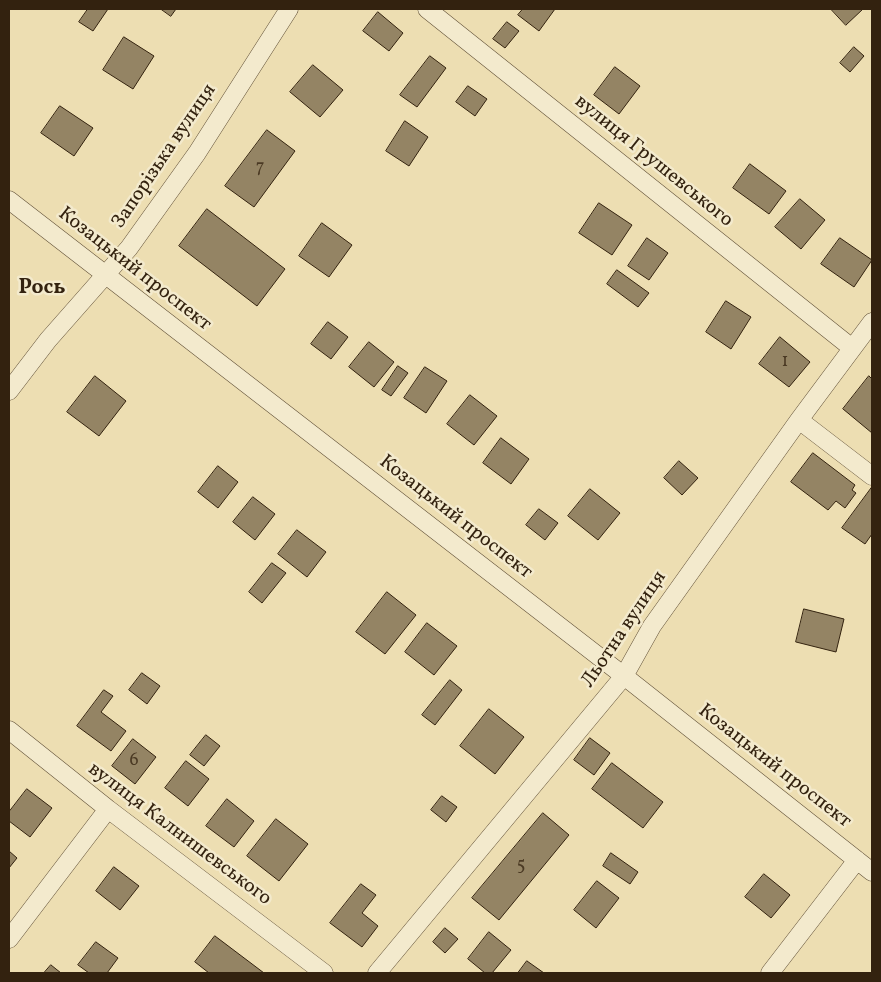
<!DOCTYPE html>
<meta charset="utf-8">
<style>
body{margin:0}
#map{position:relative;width:881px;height:982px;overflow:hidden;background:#eddeb2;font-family:Vollkorn,serif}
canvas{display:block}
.frame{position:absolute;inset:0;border:10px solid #33220f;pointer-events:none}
</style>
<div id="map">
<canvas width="881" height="982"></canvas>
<div class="frame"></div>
</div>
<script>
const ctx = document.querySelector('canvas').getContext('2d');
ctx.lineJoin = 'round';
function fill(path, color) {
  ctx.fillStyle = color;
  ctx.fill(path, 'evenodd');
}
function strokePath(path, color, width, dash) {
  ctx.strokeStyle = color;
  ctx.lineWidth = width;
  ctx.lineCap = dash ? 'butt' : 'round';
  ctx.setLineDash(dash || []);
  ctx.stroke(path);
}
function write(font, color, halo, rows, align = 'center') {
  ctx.font = font + ' Vollkorn,serif';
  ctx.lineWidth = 5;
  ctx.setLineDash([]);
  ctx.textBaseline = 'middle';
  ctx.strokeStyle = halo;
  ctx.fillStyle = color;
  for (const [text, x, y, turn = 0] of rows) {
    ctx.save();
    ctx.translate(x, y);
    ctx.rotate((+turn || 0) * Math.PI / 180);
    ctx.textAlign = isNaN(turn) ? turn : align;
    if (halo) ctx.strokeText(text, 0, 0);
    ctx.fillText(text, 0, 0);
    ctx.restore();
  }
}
const building = new Path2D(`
 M88,9h20l-15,22 -14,-9z
 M161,9h15l-5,7z
 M523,9h32l-16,22 -21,-16z
 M831,9h32l-17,16z
 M378,12l25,21 -14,18 -26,-20z
 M507,22l12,9 -14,17 -12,-9z
 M124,37l30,19 -21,33 -30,-19z
 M854,47l10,9 -14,16 -10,-9z
 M430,56l16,12 -29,39 -17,-12z
 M313,65l30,25 -23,27 -30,-25z
 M615,67l25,19 -21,28 -25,-19z
 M468,86l19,13 -12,17 -19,-14z
 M60,106l33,22 -19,28 -33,-23z
 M405,121l23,16 -19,29 -23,-15z
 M267,130l28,21 -41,56 -29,-21z
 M750,164l36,27 -17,23 -36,-26z
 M800,199l25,21 -24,29 -26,-22z
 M599,203l33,22 -20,30 -33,-22z
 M207,209l78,60 -28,37 -78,-60z
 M322,223l30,22 -23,32 -30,-21z
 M647,238l21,15 -19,27 -21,-14z
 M840,238l32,22 -18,27 -33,-23z
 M617,270l32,23 -11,14 -31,-23z
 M726,301l25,16 -20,32 -25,-17z
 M328,322l20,15 -17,22 -20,-15z
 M780,337l30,25 -21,25 -30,-23z
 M369,342l25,20 -20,25 -25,-20z
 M398,366l10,7 -17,23 -9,-6z
 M425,367l22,14 -21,32 -22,-15z
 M95,376l31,25 -27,35 -32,-24z
 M869,376l3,3v54l-29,-24z
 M470,395l27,21 -23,29 -27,-21z
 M501,438l28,21 -18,25 -28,-21z
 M813,453l42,32 -3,5 4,3 -11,15 -9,-7 -8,9 -37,-28z
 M679,461l19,17 -16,17 -18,-17z
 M218,466l20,16 -20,26 -20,-16z
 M872,487v47l-7,10 -23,-16z
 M590,489l30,24 -22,27 -30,-24z
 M253,497l22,17 -20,26 -22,-18z
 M539,509l19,14 -13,17 -19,-15z
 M297,530l29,22 -19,25 -29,-23z
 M272,563l14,10 -24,30 -13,-11z
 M387,592l29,23 -31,39 -29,-22z
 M804,609l40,10 -8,33 -40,-10z
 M427,623l30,23 -23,29 -29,-23z
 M142,673l18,13 -13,18 -18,-14z
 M450,680l12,10 -27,35 -13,-10z
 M104,690l9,6 -12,16 25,19 -15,20 -34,-25z
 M489,709l35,28 -29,37 -35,-28z
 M206,735l14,11 -16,20 -14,-11z
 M590,738l20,15 -16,22 -20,-15z
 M133,739l23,18 -21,27 -23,-18z
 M186,761l23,18 -21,27 -23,-18z
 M612,763l51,39 -20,26 -51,-39z
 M27,789l25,19 -22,29 -21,-16v-9z
 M442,796l15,11 -11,15 -15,-12z
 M227,799l27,22 -20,26 -28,-21z
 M543,813l26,22 -70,85 -27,-22z
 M276,819l32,25 -29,37 -32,-25z
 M9,851l8,7 -8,10z
 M611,853l27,19 -8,12 -27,-18z
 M114,867l25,19 -19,24 -24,-19z
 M764,874l26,21 -19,23 -26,-21z
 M597,881l22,17 -23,30 -22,-18z
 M361,884l15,11 -14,18 16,13 -16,21 -32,-24z
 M445,928l13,11 -13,14 -12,-11z
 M489,932l22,18 -19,23h-7l-17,-14z
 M215,936l49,37h-55l-14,-11z
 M96,942l22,16 -11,15h-18l-11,-8z
 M527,961l17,12h-26z
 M51,965l10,8h-17z`);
fill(building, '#948464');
strokePath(building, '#33220f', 1);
const minor = new Path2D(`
 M427,9l425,339
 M9,200l615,476 248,196
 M9,391l39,-51 81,-92 68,-95 92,-144
 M799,420l73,56
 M9,730l99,79 216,164
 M9,939l99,-130
 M377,973l247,-297 28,-50 147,-206 73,-98
 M770,973l87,-113`);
strokePath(minor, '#625138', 19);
strokePath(minor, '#f3eacd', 18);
write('18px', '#4b3a24', null, [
 ["7",260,169],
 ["1",785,363],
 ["6",134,762],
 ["5",521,867]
]);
write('20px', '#33220f', '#f3eacd', [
 ["Запорізька вулиця",165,157,-56],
 ["вулиця Грушевського",653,162,39],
 ["Козацький проспект",134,270,38],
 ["Козацький проспект",455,518,38],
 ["Льотна вулиця",625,630,-56],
 ["Козацький проспект",774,767,38],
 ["вулиця Калнишевського",179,835,37]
]);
write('bold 21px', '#33220f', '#f3eacd', [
 ["Рось",42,289]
]);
</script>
